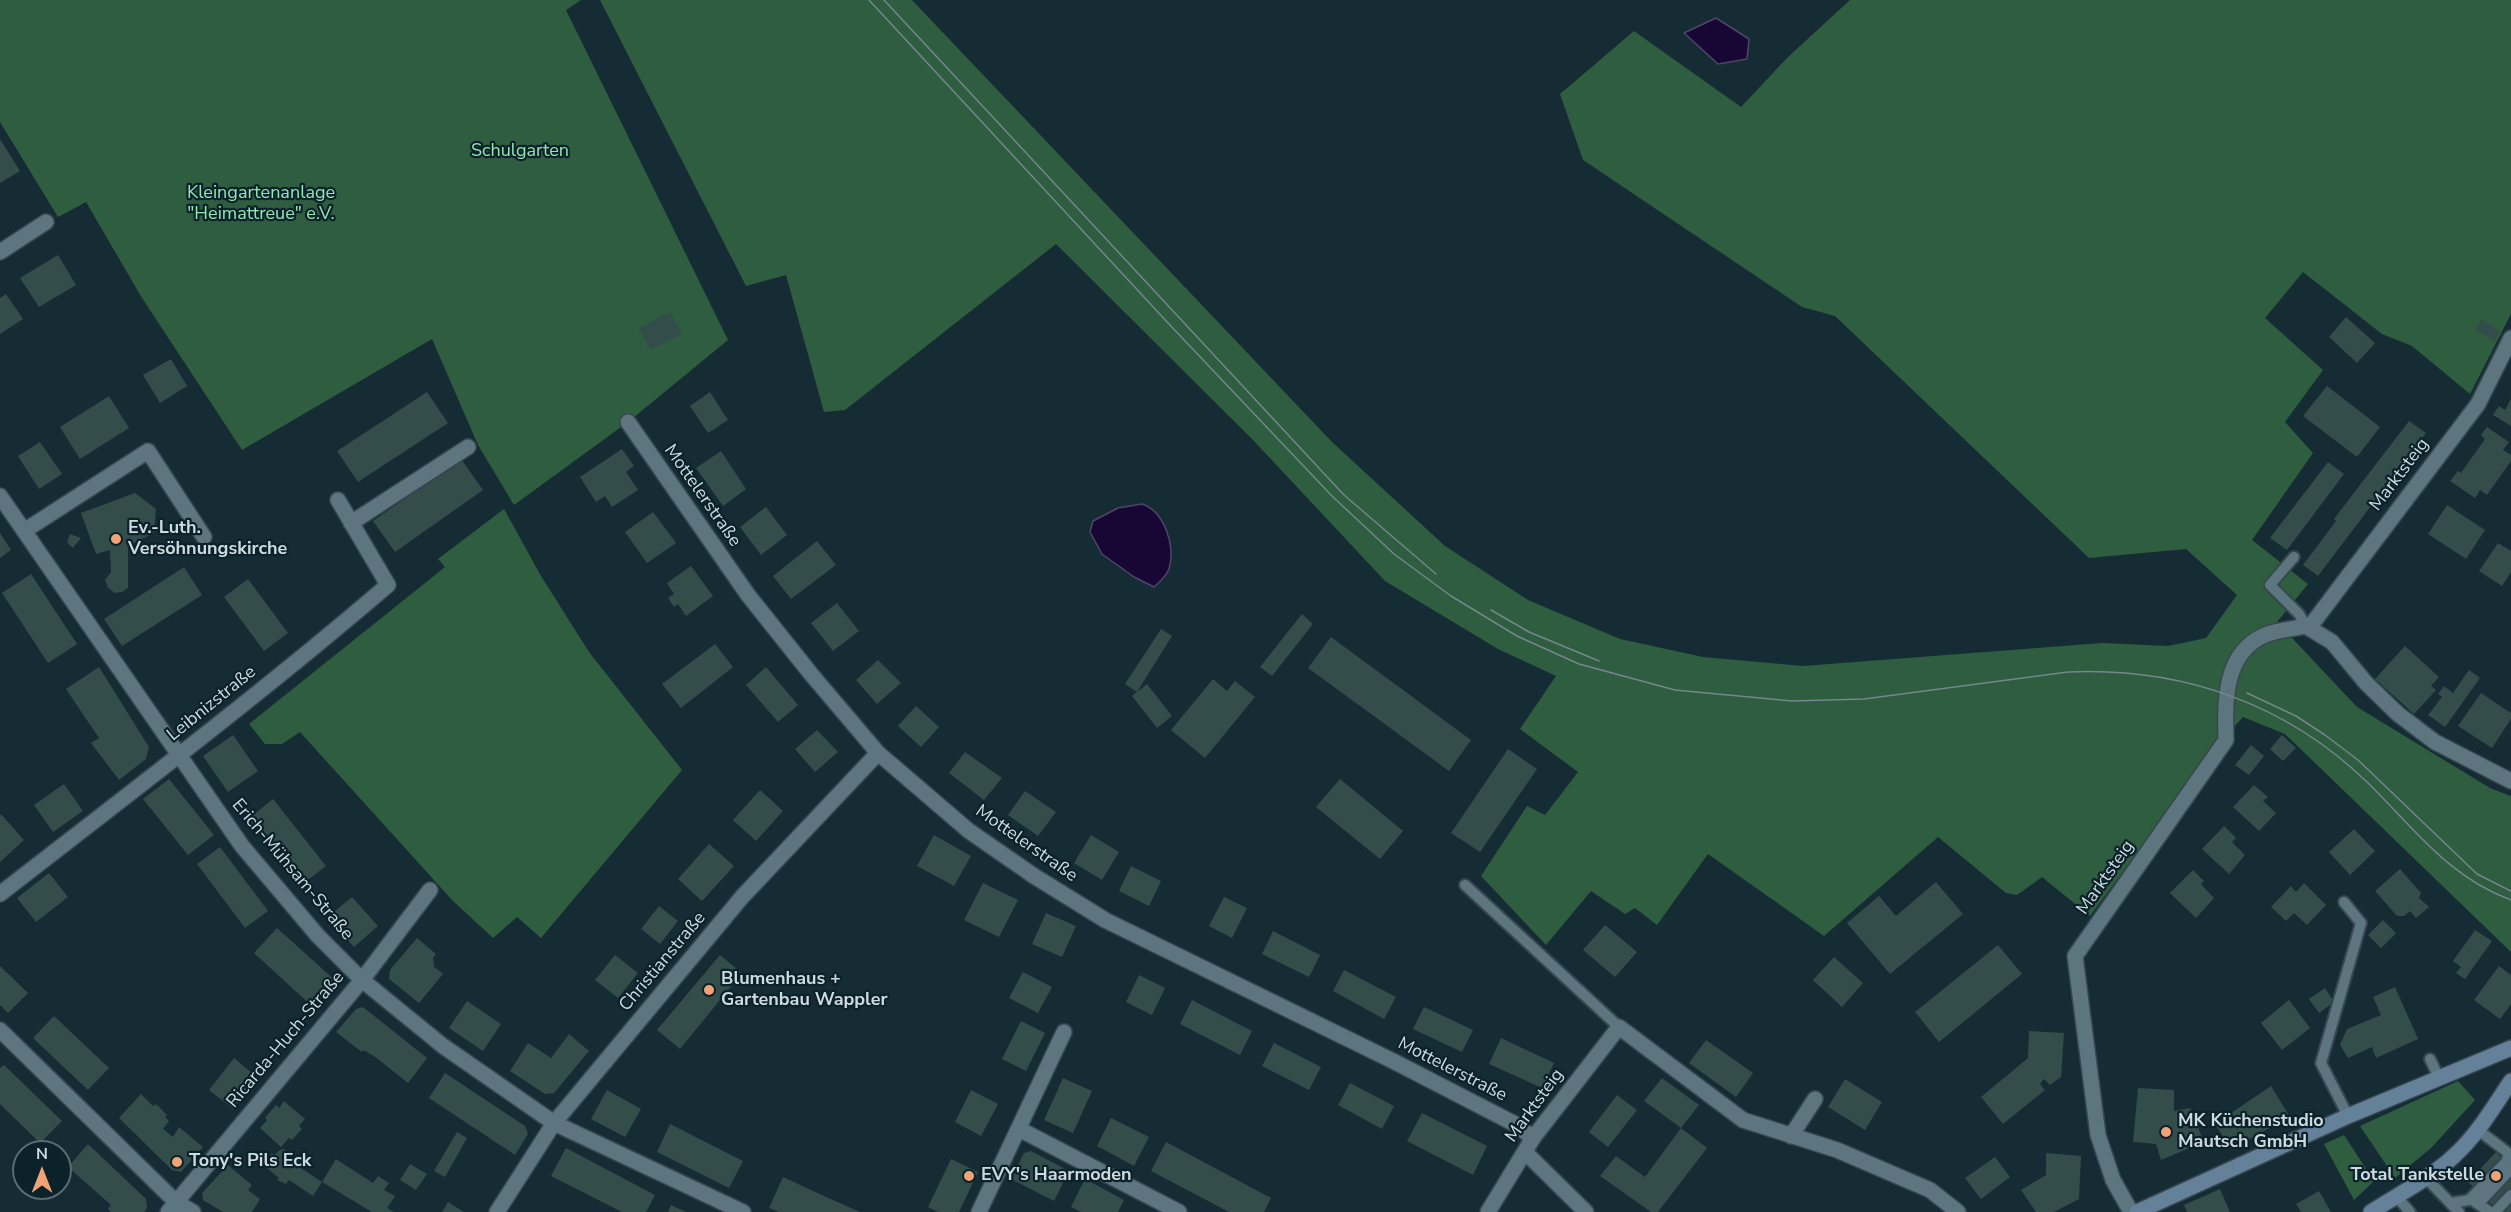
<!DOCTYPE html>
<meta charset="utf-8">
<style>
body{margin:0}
#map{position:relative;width:2511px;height:1212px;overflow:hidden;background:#162c35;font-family:"Nunito Sans",sans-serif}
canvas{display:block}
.north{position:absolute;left:12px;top:1140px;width:60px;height:60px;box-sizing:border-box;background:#0c222a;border:2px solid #596c72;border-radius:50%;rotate:0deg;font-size:16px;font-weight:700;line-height:24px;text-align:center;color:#cddadf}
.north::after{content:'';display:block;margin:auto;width:21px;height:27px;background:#efa377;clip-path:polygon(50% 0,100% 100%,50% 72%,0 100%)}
</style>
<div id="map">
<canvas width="2511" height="1212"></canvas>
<div class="north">N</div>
</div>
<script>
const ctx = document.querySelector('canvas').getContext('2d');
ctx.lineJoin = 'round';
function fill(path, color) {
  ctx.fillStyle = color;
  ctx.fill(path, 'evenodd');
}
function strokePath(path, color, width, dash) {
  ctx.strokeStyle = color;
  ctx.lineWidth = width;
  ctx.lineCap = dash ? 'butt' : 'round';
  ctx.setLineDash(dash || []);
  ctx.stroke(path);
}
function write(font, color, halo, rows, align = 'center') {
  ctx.font = font + ' "Nunito Sans",sans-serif';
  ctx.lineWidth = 4.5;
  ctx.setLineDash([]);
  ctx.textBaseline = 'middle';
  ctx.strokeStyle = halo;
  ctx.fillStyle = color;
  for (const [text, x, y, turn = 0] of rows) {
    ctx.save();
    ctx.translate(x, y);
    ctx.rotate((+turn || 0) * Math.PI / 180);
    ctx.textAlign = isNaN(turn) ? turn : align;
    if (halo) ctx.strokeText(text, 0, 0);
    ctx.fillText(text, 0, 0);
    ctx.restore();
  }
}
fill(new Path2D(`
 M0,0h581l-15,10 162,330 -100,82 -114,83 -36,-60 -46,-106 -190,111 -100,-152 -56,-96 -28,15 -58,-95z
 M600,0h312l420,442 113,104 83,54 92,39 83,18 100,9 299,-23 66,3 38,-8 31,-43 -51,-46 -97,9 -254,-242 -33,-9 -219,-147 -23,-66 74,-63 107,76 46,-49 63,-58h661v314l-41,80 -58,-48 -30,-12 -79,-62 -38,46 58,52 -38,52 28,31 -61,87 56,44 -31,38 80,85 133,81 21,8v156l-226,-218 -42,-17 -24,26 -129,173 -48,-39 -25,18 -11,-2 -68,-56 -114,99 -116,-82 -51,71 -22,-17 -10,6 -34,-23 -45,54 -65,-69 46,-70 18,9 33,-43 -58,-43 36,-53 -58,-27 -113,-68 -132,-141 -197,-196 -211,166 -21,2 -38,-137 -40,11z
 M504,509l37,67 48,76 93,118 -141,168 -24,-21 -24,21 -41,-38 -152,-168 -18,12h-17l-16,-20 196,-157 -7,-8z
 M2458,1081l17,19 -44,48 -36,30 -35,-52z
 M2344,1135l30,46 -20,19 -30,-56z`), '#2e5d40');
const water = new Path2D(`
 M1716,18l33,21 -2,20 -29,5 -34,-31z
 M1142,504c22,7 34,42 27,65 -3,7 -9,13 -15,18l-20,-10 -32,-23 -12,-22 3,-11 25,-13z`);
fill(water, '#180735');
strokePath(water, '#4e4668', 1.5);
fill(new Path2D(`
 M0,139l20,32 -20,12z
 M58,255l18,30 -37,22 -19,-29z
 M6,294l17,25 -23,15v-36z
 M670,312l12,22 -32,16 -11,-22z
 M2346,317l29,26 -18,20 -28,-26z
 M2482,319l18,12 -6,10 -19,-12z
 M171,359l16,27 -27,17 -17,-28z
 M2327,386l53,41 -23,30 -54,-41z
 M427,392l21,31 -90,59 -21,-31z
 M710,392l18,28 -20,13 -18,-27z
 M109,396l20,32 -49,31 -20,-32z
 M2511,399v27l-18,-11 6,-9 6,4z
 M2409,421l17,12 -108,143 -15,-11 33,-44 -2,-2z
 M2487,427l22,15 -6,8 8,5v6l-24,34 -7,-5 -5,8 -25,-17 8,-10 3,2 24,-34 -4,-4z
 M40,442l22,32 -23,15 -21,-33z
 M622,449l12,17 -8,6 12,18 -26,17 -7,-11 -9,6 -16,-25z
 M721,451l25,38 -23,17 -27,-38z
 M461,459l22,31 -88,62 -22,-31z
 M2328,462l16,12 -57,76 -17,-12z
 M135,493l21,16 -2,24 -26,13v42l-6,4 -7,1 -7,-5 -3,-8 6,-8 -1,-22 -14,4 -15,-41z
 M2447,505l38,25 -19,29 -38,-25z
 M766,507l21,28 -26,20 -21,-28z
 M653,512l23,31 -29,20 -22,-31z
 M0,533l11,17 -11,8z
 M70,534l11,4 -8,10 -6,-6z
 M817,541l19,24 -45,34 -18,-23z
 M2498,543l13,8v21l-9,14 -23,-15z
 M691,566l22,30 -27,20 -8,-12 -4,3 -6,-9 6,-4 -7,-11z
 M184,567l18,28 -80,51 -18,-27z
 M31,574l46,70 -29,19 -46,-70z
 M248,579l40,54 -24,18 -40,-54z
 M837,603l22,28 -26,20 -22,-28z
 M1302,614l11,10 -41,52 -12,-9z
 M1161,629l11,7 -35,56 -12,-8z
 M1331,637l140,103 -22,31 -141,-103z
 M715,644l18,23 -52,41 -19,-24z
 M2405,646l34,31 -8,9 5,4 -22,24 -39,-35z
 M878,660l23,23 -24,21 -21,-24z
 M99,667l50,80 -3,12 -27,21 -28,-37 8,-5 -33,-49z
 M766,667l32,38 -20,17 -32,-37z
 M2469,670l11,8 -35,49 -17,-12 14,-18 -4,-3 6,-8 9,7z
 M1213,679l14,12 8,-10 20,16 -50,61 -34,-28z
 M1147,684l25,32 -15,12 -25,-32z
 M2481,693l30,20v6l-19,29 -34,-22z
 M916,706l23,21 -18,20 -23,-21z
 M817,730l21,22 -23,20 -20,-23z
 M233,735l25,36 -30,21 -25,-36z
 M2282,735l14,13 -13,13 -13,-12z
 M2251,745l13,11 -15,19 -14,-10z
 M1508,749l29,20 -57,83 -29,-19z
 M965,752l37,26 -18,22 -35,-27z
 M169,779l45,56 -26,20 -45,-56z
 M1340,779l63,52 -23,28 -64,-52z
 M64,784l19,27 -30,21 -19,-27z
 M2254,785l14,12 -5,4 13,12 -17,18 -26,-24z
 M760,790l23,21 -27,30 -23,-21z
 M1025,791l31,21 -18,24 -30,-21z
 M273,799l53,67 -26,20 -52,-67z
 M1,814l23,26 -24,22v-46z
 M2224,826l12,12 -4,4 13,13 -16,19 -27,-25z
 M2354,829l21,22 -25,24 -21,-23z
 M934,835l37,21 -17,30 -37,-20z
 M1091,835l28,17 -17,28 -28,-17z
 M709,844l25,22 -32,35 -24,-22z
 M220,847l48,64 -23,17 -48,-64z
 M1131,866l30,15 -12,25 -30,-15z
 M2400,869l21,24 -2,5 10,9 -13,11 -6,-7 -6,5h-7l-22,-25z
 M2193,870l11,11 -3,3 13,14 -18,20 -26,-25z
 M49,873l19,24 -32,25 -19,-24z
 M1936,882l27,32 -73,60 -43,-51 32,-27 17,20z
 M983,883l35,17 -19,37 -35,-17z
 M2304,883l22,22 -19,20 -13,-12 -8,8 -15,-14 20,-21 5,6z
 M352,897l26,29 -24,21 -26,-30z
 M1224,897l23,11 -15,30 -23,-12z
 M659,906l19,15 -18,23 -19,-15z
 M1046,913l30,13 -14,31 -30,-13z
 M2383,920l13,13 -15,15 -13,-13z
 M1605,925l32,27 -22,25 -32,-27z
 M277,928l60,54 -23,26 -60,-55z
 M2475,930l17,11 -27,38 -9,-6 5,-6 -8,-6z
 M1273,931l47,24 -11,22 -47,-23z
 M417,938l19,16 -3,4 1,9 9,7 -24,29 -30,-24 1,-9z
 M1998,945l24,29 -83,68 -24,-30z
 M615,955l23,18 -20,25 -23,-18z
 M720,955l22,18 -62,76 -23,-19z
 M1834,957l29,26 -21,24 -29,-27z
 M0,966l28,27 -20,20 -8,-8z
 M2499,966l12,9v29l-11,15 -26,-19z
 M1344,970l52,27 -12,22 -51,-28z
 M1023,972l29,15 -14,26 -29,-15z
 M1139,975l26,13 -13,27 -26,-13z
 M2395,987l23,52 -42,19 -4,-11 -24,11 -8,-13 7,-16 34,-14 -8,-18z
 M2325,988l9,14 -15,11 -10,-14z
 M1192,1000l60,31 -12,24 -60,-31z
 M2289,1000l21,28 -28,22 -21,-27z
 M467,1001l34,23 -18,27 -34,-23z
 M363,1007l64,51 -19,25 -34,-27 -11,-6 -1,2 -26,-20 20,-23z
 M1424,1007l49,23 -11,22 -49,-23z
 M54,1016l55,52 -21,22 -55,-52z
 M1021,1021l24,12 -19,38 -24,-12z
 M2029,1031l35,2 -3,44 -11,8 -6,-6 -4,5 5,6 -42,34 -22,-27 47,-39z
 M569,1034l20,17 -35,42 -9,1 -35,-23 18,-28 23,15z
 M1501,1038l53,25 -12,25 -53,-24z
 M1706,1040l47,33 -17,24 -47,-34z
 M1274,1043l47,24 -12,23 -47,-24z
 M234,1058l24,20 -25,31 -24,-19z
 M4,1065l58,56 -22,22 -40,-39v-36z
 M445,1073l80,53 3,8 -13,21 -86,-57z
 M1063,1078l29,13 -19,42 -29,-13z
 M1662,1078l37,27 -18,23 -37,-27z
 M1845,1079l37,23 -17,28 -37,-23z
 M1350,1083l44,23 -12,23 -44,-24z
 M2271,1086l19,31 -59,32 -16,-25z
 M2138,1088l36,2v21l16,-3 14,34 -43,18 -5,-16 -23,-2z
 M607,1090l34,19 -16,28 -34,-18z
 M971,1090l27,14 -17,32 -26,-14z
 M141,1094l12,12 3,-2 11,11 -2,2 4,4 -6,8 10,8 6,-10 24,20 -22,25 -9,-2 -53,-52z
 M1617,1095l20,15 -29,37 -19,-15z
 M284,1101l21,18 -6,7 3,3 -10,11 -3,-2 -8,9 -21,-19 7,-8 -2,-2 11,-13 3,3z
 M1422,1113l65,33 -14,29 -66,-34z
 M1111,1118l38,19 -15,29 -37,-20z
 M670,1124l73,37 -14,27 -72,-36z
 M1681,1128l26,20 -49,64h-7l-51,-36 16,-20 29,21z
 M457,1132l10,6 -22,39 -11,-6z
 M1166,1142l105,56 -7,14h-35l-78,-41z
 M88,1144l58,55 1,9 -3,4h-33l-3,-3 3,-4 -43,-38z
 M566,1148l89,47 -9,17h-24l-71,-36z
 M284,1149l16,13 -2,4 24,16 14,-23 37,24 5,-7 11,7 -5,7 11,6 -8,12 7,4h-22l-50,-30 -9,14 -24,-16 -3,4 -9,-4 2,-2 -16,-13 9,-12 2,2 6,-5z
 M1031,1151l38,20 -15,30 -43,-22 13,-26z
 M2496,1152l15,15v45h-11l-32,-30z
 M2046,1153l35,3 -2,43 -25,13h-18l-15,-22 25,-15z
 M1995,1157l15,20 -29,22 -16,-21z
 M951,1159l27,13 -19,40h-21l-10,-5z
 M410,1164l17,10 -11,16 -16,-10z
 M228,1165l24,20 -4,5 12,9 -8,13h-29l-20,-12 -1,-7z
 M783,1177l41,19 36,16h-81l-10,-4z
 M1085,1179l39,21 -6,12h-37l-10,-5z
 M2220,1189l10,23h-43l-3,-7z
 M2319,1191l12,21h-30l-5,-8z
 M448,1202l16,10h-22z
 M671,1205l15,7h-18z`), '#324d4a');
const service = new Path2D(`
 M2294,557l-24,28 29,29 7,12
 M1465,885l154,142
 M2344,902l17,21 -40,140 27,53
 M2430,1059l9,19
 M2478,1130l33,25
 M2426,1178l33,34
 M2396,1196l14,16
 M2475,1202l15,10
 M2451,1203l18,-3 37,-38 3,-8
 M2479,1203l32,-34
 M2495,1212l16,-17`);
const minor = new Path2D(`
 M0,252l46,-30
 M628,422l120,173 63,79 67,79 91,78 65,45 71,44 288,141 122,63 18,14
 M0,496l242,350 76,90 44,44 81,66 111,77 189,89
 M351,523l117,-76
 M24,531l124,-80 56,86
 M2309,628l23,14 34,41 32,31 37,28 76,39
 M0,894c130,-101 262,-201 388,-309l-50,-85
 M0,1030l176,172 17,10
 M1019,1129l160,83
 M1791,1136l24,-37
 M1525,1152l61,60
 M168,1212l194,-232 68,-90
 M497,1212l57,-89 188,-226 136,-144
 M979,1212l85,-180
 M1488,1212l45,-74 86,-111 124,93 94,30 93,40 28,22
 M2131,1212l-18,-32 -15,-45 -23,-179 151,-216c-1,-37 -3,-87 39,-105 12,-5 28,-6 41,-9l3,2 169,-224 33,-66`);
const secondary = new Path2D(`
 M2137,1212l211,-96 163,-68
 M2371,1212c28,-18 60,-34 84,-57 23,-21 39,-49 56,-74`);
strokePath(service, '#36474f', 14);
strokePath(minor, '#36474f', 18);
strokePath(secondary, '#36474f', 18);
strokePath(service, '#5d757f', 10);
strokePath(minor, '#5d757f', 15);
strokePath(secondary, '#658199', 15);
strokePath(new Path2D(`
 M869,0l299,323 164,173 62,58 57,42 66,40 62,28 96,26 117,11 72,-2 204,-27c113,-5 218,31 300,111 46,45 80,94 143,117
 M884,0l460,495 92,79
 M1491,610l38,22 70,29
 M2247,693l49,23 29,19 33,25 119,114 34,17`), '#75868d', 1.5);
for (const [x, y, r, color] of [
 [116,539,6,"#efa377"],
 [709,990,6,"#efa377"],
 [2166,1132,6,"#efa377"],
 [177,1162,6,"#efa377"],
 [969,1176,6,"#efa377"],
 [2496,1176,6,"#efa377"]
]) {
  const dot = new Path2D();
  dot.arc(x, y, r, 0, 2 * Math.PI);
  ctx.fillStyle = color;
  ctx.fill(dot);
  strokePath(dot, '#0c222a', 2);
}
write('18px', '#92e6af', '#0c222a', [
 ["Schulgarten",520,152],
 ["Kleingartenanlage",261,194],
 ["\"Heimattreue\" e.V.",261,215]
]);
write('18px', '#cddadf', '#0c222a', [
 ["Marktsteig",2400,475,-53],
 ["Mottelerstraße",702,496,55],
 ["Leibnizstraße",212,704,-39],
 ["Mottelerstraße",1026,844,35],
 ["Erich-Mühsam-Straße",292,870,50],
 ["Marktsteig",2106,878,-55],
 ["Christianstraße",663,962,-50],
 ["Ricarda-Huch-Straße",286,1040,-50],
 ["Mottelerstraße",1452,1070,27],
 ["Marktsteig",1535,1106,-54]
]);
write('bold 18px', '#cddadf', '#0c222a', [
 ["Ev.-Luth.",128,529],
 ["Versöhnungskirche",128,550],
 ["Blumenhaus +",721,980],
 ["Gartenbau Wappler",721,1001],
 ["MK Küchenstudio",2178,1122],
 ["Mautsch GmbH",2178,1143],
 ["Tony's Pils Eck",189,1162],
 ["EVY's Haarmoden",981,1176],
 ["Total Tankstelle",2484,1176,"right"]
], 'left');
</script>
